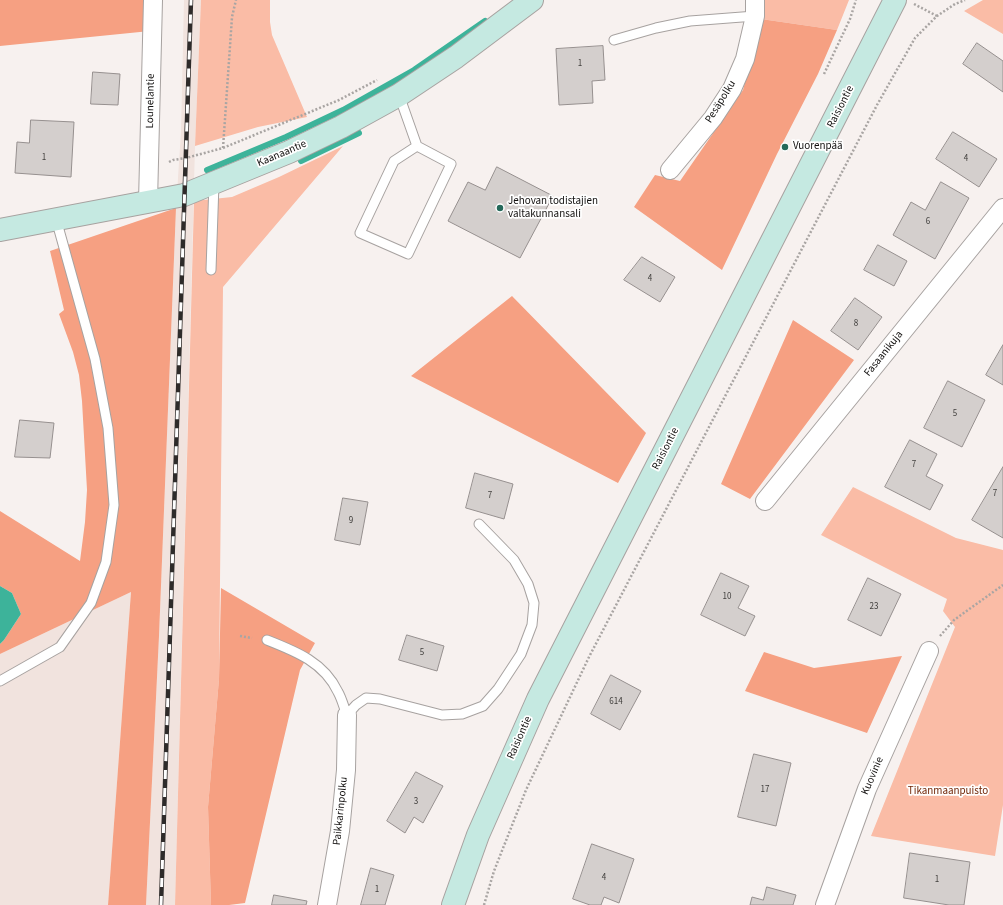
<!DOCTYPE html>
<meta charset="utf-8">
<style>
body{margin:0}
canvas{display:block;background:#f7f1ef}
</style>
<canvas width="1003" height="905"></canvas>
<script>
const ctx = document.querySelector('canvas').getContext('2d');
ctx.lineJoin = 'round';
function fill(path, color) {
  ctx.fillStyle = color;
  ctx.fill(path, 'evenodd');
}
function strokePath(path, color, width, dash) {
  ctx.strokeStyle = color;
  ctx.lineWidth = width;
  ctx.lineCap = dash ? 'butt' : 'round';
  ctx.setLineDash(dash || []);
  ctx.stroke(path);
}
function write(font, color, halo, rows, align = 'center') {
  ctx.font = font + ' "Source Sans 3",sans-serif';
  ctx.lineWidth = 3.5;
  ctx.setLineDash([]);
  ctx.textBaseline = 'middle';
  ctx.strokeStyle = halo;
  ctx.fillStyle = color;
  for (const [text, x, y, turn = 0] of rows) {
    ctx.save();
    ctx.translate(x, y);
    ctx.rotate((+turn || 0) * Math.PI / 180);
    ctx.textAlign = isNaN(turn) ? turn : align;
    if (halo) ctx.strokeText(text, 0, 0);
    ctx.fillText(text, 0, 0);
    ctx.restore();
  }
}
fill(new Path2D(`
 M184,0h17l-6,146 -20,759h-29l13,-269 17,-428 5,-76z
 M131,592l-23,313h-108v-251z`), '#f1e3de');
fill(new Path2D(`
 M201,0h69v22l2,13 35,82 -49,10 -63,19z
 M762,0h87l-12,30 -76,-11z
 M983,0h20v34l-39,-23z
 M343,146l-120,141 -4,392 -11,128 3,98h-36l19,-704 38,-4 47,-20z
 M853,487l103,51 47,12v255l-8,51 -124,-20 84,-209 -12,-16 4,-12 -126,-64z`), '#fabca6');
fill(new Path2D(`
 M0,0h149l1,31 -150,15z
 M761,19l76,11 -19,44 -41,80 -55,116 -88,-63 21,-32 25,6 63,-91z
 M176,208l-17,428 -13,269h-38l23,-313 -131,62v-10l4,-4 17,-26 -9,-21 -12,-7v-75l80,50 5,-39 2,-32 -5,-89 -3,-26 -6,-23 -14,-38 5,-4 -14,-59z
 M512,296l134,137 -28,50 -207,-107z
 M793,320l61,40 -104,139 -29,-15z
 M221,588l94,55 -15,27 -55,233 -16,2h-18l-3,-98 11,-128z
 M764,652l50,16 88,-12 -35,77 -122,-42z`), '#f6a082');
fill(new Path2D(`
 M0,586l12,7 9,21 -17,26 -4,4z`), '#3db39a');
strokePath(new Path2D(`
 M301,161l58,-28
 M207,170l79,-33 57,-27 71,-40 71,-49`), '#3db39a', 6);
const building = new Path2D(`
 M977,43l26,18v31l-40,-28z
 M603,46l2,34 -13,1 1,22 -34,2 -3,-56z
 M93,72l27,2 -2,31 -27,-1z
 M31,120l43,2 -3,55 -56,-4 2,-31 12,1z
 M953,132l44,27 -18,28 -43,-28z
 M497,167l56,29 -33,62 -72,-37 20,-39 17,8z
 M941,182l28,16 -34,61 -42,-24 18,-33 14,8z
 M878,245l29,16 -13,25 -30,-16z
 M642,257l33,20 -15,25 -36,-22z
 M855,298l27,19 -24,33 -27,-19z
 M1003,345v40l-17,-10z
 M948,381l37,19 -23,47 -38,-19z
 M20,420l34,3 -4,35 -35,-1z
 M910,440l27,14 -11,22 17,9 -13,25 -45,-23z
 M1003,467v71l-31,-18z
 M475,473l38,11 -9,35 -38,-11z
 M343,498l25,4 -8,43 -25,-5z
 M721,573l28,13 -11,22 17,8 -10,20 -44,-21z
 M868,578l33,16 -20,42 -33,-16z
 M407,635l37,11 -7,25 -38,-11z
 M611,675l30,16 -21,39 -29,-16z
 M754,754l37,9 -15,63 -38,-9z
 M416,772l27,14 -20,37 -9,-6 -9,16 -18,-12z
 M592,844l42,15 -15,44 -15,-6 -3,8h-11l-17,-6z
 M910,853l60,9 -6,43h-15l-45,-7z
 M371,868l23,7 -9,30h-24z
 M767,887l29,8 -3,10h-43l2,-8 11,3z
 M274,895l33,6 -1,4h-34z`);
fill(building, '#d4cfcd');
strokePath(building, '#96908f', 1);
const lane = new Path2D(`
 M614,40l42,-12 34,-7 65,-5
 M399,95l18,51 34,18 -43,90 -48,-21 34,-72 23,-15
 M211,270l3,-87
 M267,640c28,11 57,22 71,52 4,7 6,16 9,23l9,-10 10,-7 14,1 62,16 20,-1 21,-8 15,-17 23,-35 11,-29 2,-22 -6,-19 -14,-24 -35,-36
 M0,681l60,-34 31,-44 15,-41 8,-57 -6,-77 -13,-69 -39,-140`);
const street = new Path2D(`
 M670,170l43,-52 19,-29 13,-30 10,-43v-16
 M148,202l5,-202
 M765,501l238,-293
 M327,905l13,-74 6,-61 1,-55
 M825,905l42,-116 62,-138`);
const secondary = new Path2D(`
 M0,230l184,-35 105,-43 52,-25 58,-32 57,-38 76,-57
 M453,905l25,-70 60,-136 357,-699`);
strokePath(lane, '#a7a2a0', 11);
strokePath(street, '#a7a2a0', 20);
strokePath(secondary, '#a7a2a0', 24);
strokePath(new Path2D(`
 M914,4l23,12
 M824,74l26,-55 6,-19
 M223,148l9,-131 4,-17
 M169,162l4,-2 13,-2 37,-10 116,-48 38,-20
 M240,636l12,2
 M940,636l14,-16 49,-35
 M484,905l10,-34 32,-81 63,-133 288,-552 38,-67 22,-22 18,-12 10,-4`), '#a9a5a3', 2.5, [2, 2]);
strokePath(lane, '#fff', 9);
strokePath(street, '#fff', 18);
strokePath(secondary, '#c5e9e1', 22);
const rail = new Path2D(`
 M161,905l30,-905`);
strokePath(rail, '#2e2b2a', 4.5);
strokePath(rail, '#fff', 3, [9]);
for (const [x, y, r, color] of [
 [785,147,4,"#25695a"],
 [500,208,4,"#25695a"]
]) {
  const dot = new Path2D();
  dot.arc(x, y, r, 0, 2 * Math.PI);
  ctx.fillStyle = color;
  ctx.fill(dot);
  strokePath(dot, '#fff', 1.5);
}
write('9px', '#42403e', null, [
 ["1",580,64],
 ["1",44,158],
 ["4",966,159],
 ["6",928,222],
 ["4",650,279],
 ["8",856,324],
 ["5",955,414],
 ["7",914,465],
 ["7",995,494],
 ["7",490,496],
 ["9",351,521],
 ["10",727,597],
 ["23",874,607],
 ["5",422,653],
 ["614",616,702],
 ["17",765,790],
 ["3",416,802],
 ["4",604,878],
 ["1",937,880],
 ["1",377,890]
]);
write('11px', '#12100f', '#fff', [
 ["Lounelantie",151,101,-89],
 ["Pesäpolku",721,102,-58],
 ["Raisiontie",841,107,-63],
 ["Kaanaantie",282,154,-23],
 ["Fasaanikuja",884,354,-51],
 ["Raisiontie",666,449,-63],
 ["Raisiontie",520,738,-66],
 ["Kuovinie",873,776,-67],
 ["Paikkarinpolku",341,811,-84]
]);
write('11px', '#12100f', '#fff', [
 ["Vuorenpää",793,147],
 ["Jehovan todistajien",508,202],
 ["valtakunnansali",508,215]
], 'left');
write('11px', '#712606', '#fff', [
 ["Tikanmaanpuisto",948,792]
]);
</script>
